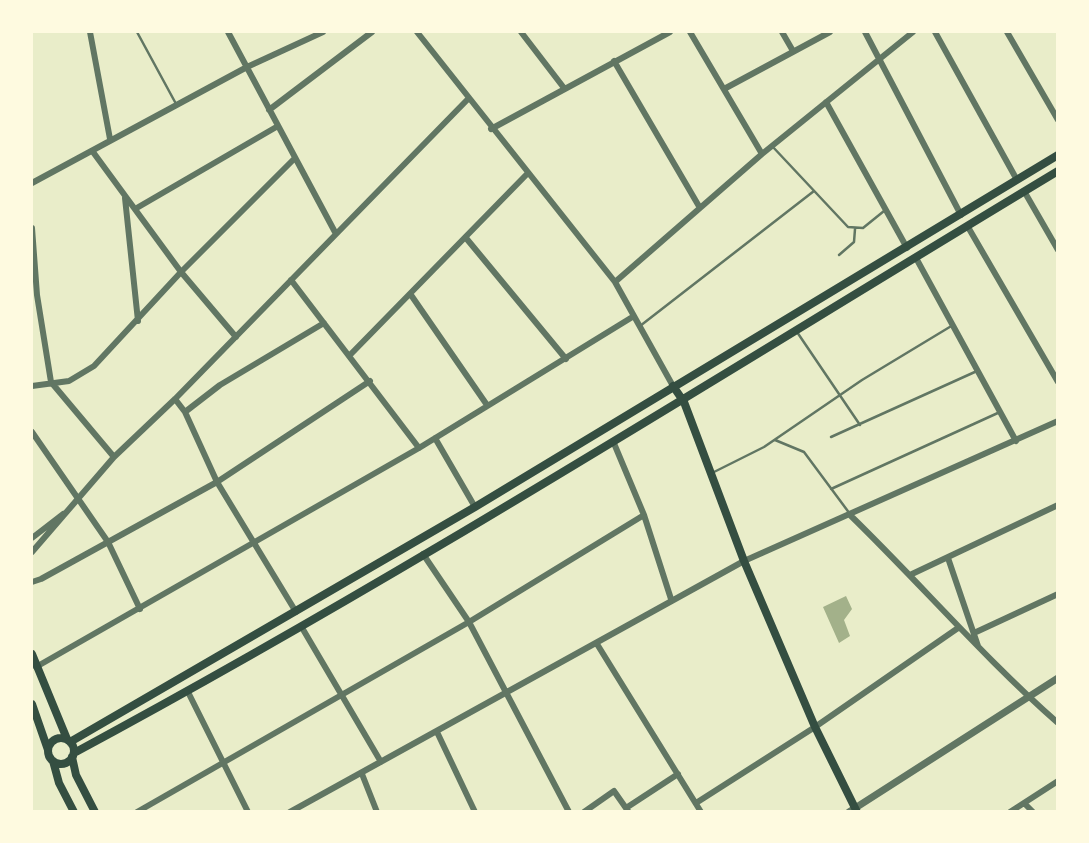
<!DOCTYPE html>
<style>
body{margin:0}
#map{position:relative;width:1089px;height:843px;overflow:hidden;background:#e9edc9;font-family:Signika,sans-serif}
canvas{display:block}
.frame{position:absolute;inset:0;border:33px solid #fefae0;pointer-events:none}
</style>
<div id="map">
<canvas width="1089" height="843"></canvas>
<div class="frame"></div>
</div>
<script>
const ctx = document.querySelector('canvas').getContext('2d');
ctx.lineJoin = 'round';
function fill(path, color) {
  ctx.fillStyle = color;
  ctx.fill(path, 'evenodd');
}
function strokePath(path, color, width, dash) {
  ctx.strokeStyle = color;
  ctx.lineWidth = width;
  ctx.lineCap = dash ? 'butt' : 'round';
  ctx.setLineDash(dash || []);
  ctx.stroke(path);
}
fill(new Path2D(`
 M846,596l6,13 -8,11 6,16 -11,7 -16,-36z`), '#a3b18a');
strokePath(new Path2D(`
 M137,32l38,70
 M772,146l76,81 15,1 21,-17
 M839,255l15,-13 1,-13
 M640,326l174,-135
 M797,332l63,93
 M831,437l146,-66
 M775,440l29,12 46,62
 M714,472l50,-25 98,-67 91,-55
 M831,489l169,-77`), '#617663', 2.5);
strokePath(new Path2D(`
 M90,32l20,107
 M228,32l108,202
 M417,32l198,250 58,104
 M521,32l43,56
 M690,32l72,122
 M782,32l11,19
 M865,32l96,183
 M935,32l82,148
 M1007,32l51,88
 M614,61l86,147
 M724,89l106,-57
 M826,102l81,146
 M269,110l103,-78
 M491,129l179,-97
 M93,152l88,120 55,65
 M32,183l215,-116 76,-35
 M1024,191l34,59
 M125,198l13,123
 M135,209l143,-83
 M968,227l90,155
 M32,228l5,67 14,87 63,75
 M466,238l100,121
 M916,258l100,183
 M291,280l128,168
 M615,282l147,-128 151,-122
 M411,295l76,110
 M349,356l178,-182
 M32,386l37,-5 25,-15 87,-94 114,-114
 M175,399l10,13 32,70 79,130
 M185,412l35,-27 104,-62
 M32,432l76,110 32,67
 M435,438l40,69
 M613,441l31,74 27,84
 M850,515c70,68 134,143 208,208
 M32,538l31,-24
 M32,552l82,-95 61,-58 293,-300
 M423,554l46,68 100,190
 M948,558l30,88
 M912,574l146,-69
 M32,582l9,-3 176,-97 153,-101
 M301,626l80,136
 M974,633l84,-39
 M597,644l104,168
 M36,667l383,-219 215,-132
 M188,692l60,120
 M437,732l38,80
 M362,774l15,38
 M696,803l119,-76 143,-99
 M1024,803l9,9
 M626,808l52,-34
 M137,812l332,-190 175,-107
 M290,812l454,-251 314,-140
 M584,812l30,-21 14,20
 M1010,812l48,-31`), '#617663', 6);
strokePath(new Path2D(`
 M849,812l209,-134`), '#617663', 7);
strokePath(new Path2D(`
 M673,386l11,16 60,159 71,166 42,85
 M32,654l35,85
 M32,704l16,46
 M48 751a13 13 0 1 1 26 0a13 13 0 1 1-26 0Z
 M70,742l405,-235 583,-352
 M74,753c335,-180 657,-385 984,-582
 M72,757l4,18 19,37
 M53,761l6,22 15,29`), '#344e41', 8);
</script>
